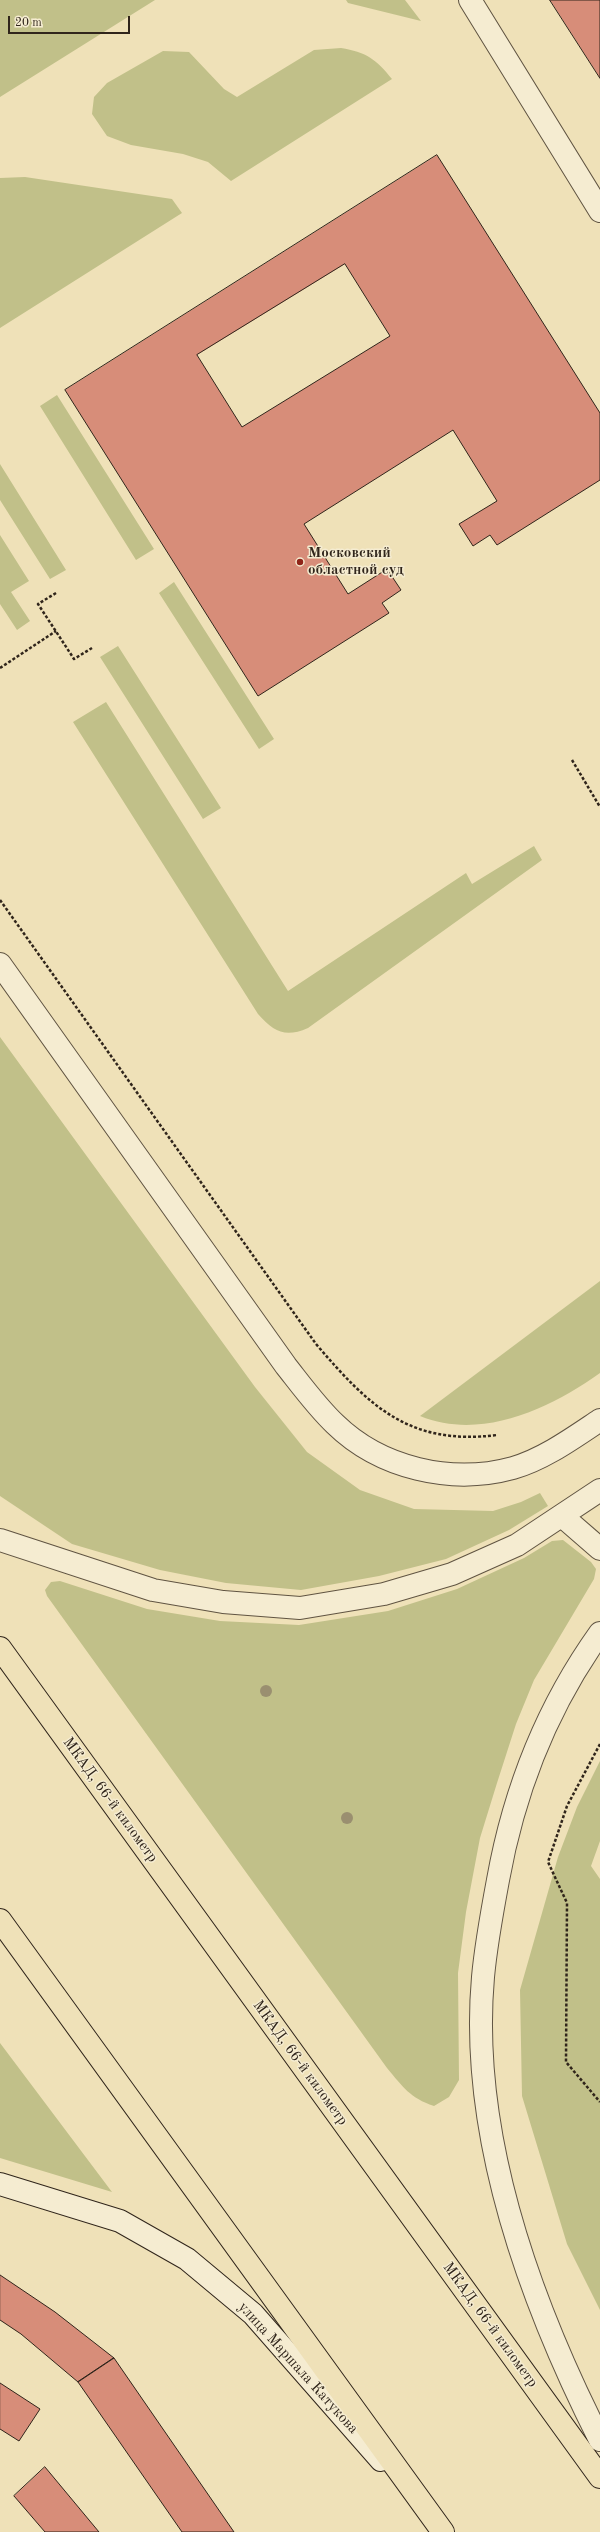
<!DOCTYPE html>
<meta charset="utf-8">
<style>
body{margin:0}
#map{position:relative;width:600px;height:2532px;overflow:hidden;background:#efe1b8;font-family:"Old Standard TT",serif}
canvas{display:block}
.scale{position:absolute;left:8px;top:16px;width:122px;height:18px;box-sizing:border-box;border:2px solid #30251b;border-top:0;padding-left:5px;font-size:12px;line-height:14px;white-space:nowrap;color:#30251b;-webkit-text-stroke:3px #f5ecd1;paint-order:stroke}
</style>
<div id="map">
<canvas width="600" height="2532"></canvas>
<div class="scale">20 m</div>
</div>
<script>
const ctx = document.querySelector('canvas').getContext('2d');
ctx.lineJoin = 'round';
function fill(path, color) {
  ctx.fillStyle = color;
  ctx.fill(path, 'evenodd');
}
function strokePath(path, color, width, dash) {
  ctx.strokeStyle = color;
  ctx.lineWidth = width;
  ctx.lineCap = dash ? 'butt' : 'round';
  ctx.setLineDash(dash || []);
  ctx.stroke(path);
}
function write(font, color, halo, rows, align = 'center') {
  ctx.font = font + ' "Old Standard TT",serif';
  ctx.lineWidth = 3;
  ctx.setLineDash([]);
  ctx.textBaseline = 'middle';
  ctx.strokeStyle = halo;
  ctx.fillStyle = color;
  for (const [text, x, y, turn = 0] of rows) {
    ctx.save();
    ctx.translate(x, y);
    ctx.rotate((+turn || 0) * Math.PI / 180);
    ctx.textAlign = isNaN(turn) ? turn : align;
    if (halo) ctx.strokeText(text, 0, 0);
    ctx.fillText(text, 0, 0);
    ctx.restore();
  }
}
fill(new Path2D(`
 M0,0h155l-155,97z
 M346,0h59l16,21 -73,-18z
 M341,48c25,4 35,11 51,31l-161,102 -23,-19 -25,-8 -52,-9 -24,-9 -15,-22 2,-17 13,-14 56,-32 26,1 35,37 13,8 77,-47z
 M25,177l147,22 10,14 -182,115v-150z
 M57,395l97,154 -18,11 -96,-154z
 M0,464l66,106 -16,9 -50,-79z
 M0,535l29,46 -18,11 19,29 -13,9 -17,-26z
 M174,582l100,157 -15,10 -100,-156z
 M118,646l103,162 -18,11 -103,-162z
 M106,702l182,289 178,-118 6,11 62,-38 8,14 -234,168c-23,10 -34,4 -50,-14l-185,-292z
 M0,1037l255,350 52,65 53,38 54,19 79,2 28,-9 19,-9 8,13 -39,24 -63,29 -67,17 -78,14 -75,-7 -66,-13 -88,-26 -72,-48z
 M600,1281v92c-50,36 -119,68 -180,43z
 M563,1540l28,22 5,7 -2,10 -60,101 -18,44 -19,59 -17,55 -14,74 -8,61 1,107 -10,17 -15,9c-24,-8 -31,-19 -47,-38l-340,-472 -2,-6 6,-8 9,-1 87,28 73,12 79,4 89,-14 69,-22 67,-31 28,-17z
 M600,1761v80l-9,25 9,13v431l-33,-66 -45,-148 -2,-106 38,-133 19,-50z
 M0,2043l112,149 -112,-34z`), '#c1c089');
const building = new Path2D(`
 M550,0h50v78z
 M437,155l163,258v67l-103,65 -7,-10 -17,11 -14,-22 38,-23 -44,-71 -149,94 44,70 39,-25 14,21 -19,13 7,10 -131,83 -193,-306zM345,264l45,72 -148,91 -45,-72z
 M0,2275l55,37 59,46 -36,24 -57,-48 -21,-14z
 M114,2358l120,174h-52l-104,-150z
 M0,2383l40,26 -21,32 -19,-12z
 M45,2467l54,65h-54l-31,-36z`);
fill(building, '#d78d79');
strokePath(building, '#30251b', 1);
const service = new Path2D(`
 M470,0l130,211
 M562,1516l38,33
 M0,1540l153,50 70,12 77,6 84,-14 68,-20 65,-29 83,-55`);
const minor = new Path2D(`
 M0,964l286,402c15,19 31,41 49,58 45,44 116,61 178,44 31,-9 60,-30 87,-48
 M600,1633c-53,74 -86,158 -102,247 -6,32 -12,64 -15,97 -14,157 47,325 117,463`);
const secondary = new Path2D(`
 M0,2184l120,37 67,38 66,55 128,146`);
const trunk = new Path2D(`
 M0,1648l600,829
 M0,1920l443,612`);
strokePath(service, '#605442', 24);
strokePath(minor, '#605442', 24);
strokePath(secondary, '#30251b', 24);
strokePath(trunk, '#30251b', 24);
strokePath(new Path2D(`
 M56,593l-18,11 36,55 18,-11
 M0,668l56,-37
 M572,760l28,47
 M0,900l316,444c53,62 93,102 181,91
 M600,1744l-33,62 -19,56 19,41 -1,159 34,40`), '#30251b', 2.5, [3, 2]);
strokePath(service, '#f5ecd1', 22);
strokePath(minor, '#f5ecd1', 22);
strokePath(secondary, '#f5ecd1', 22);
strokePath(trunk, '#efe1b8', 22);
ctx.fillStyle = '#9a8f70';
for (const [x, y] of [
 [266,1691],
 [347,1818]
]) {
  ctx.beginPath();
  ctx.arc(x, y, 6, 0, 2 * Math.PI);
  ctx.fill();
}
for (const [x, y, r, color] of [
 [300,562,4,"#8f2418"]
]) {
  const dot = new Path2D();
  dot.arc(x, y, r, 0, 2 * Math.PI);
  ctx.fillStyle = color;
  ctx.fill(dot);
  strokePath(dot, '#f5ecd1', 1.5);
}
write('bold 15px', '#30251b', '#f5ecd1', [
 ["Московский",308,553],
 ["областной суд",308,570]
], 'left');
write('15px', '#30251b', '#f5ecd1', [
 ["МКАД, 66-й километр",110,1800,54],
 ["МКАД, 66-й километр",300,2063,54],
 ["МКАД, 66-й километр",490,2325,54],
 ["улица Маршала Катукова",298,2368,48]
]);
</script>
